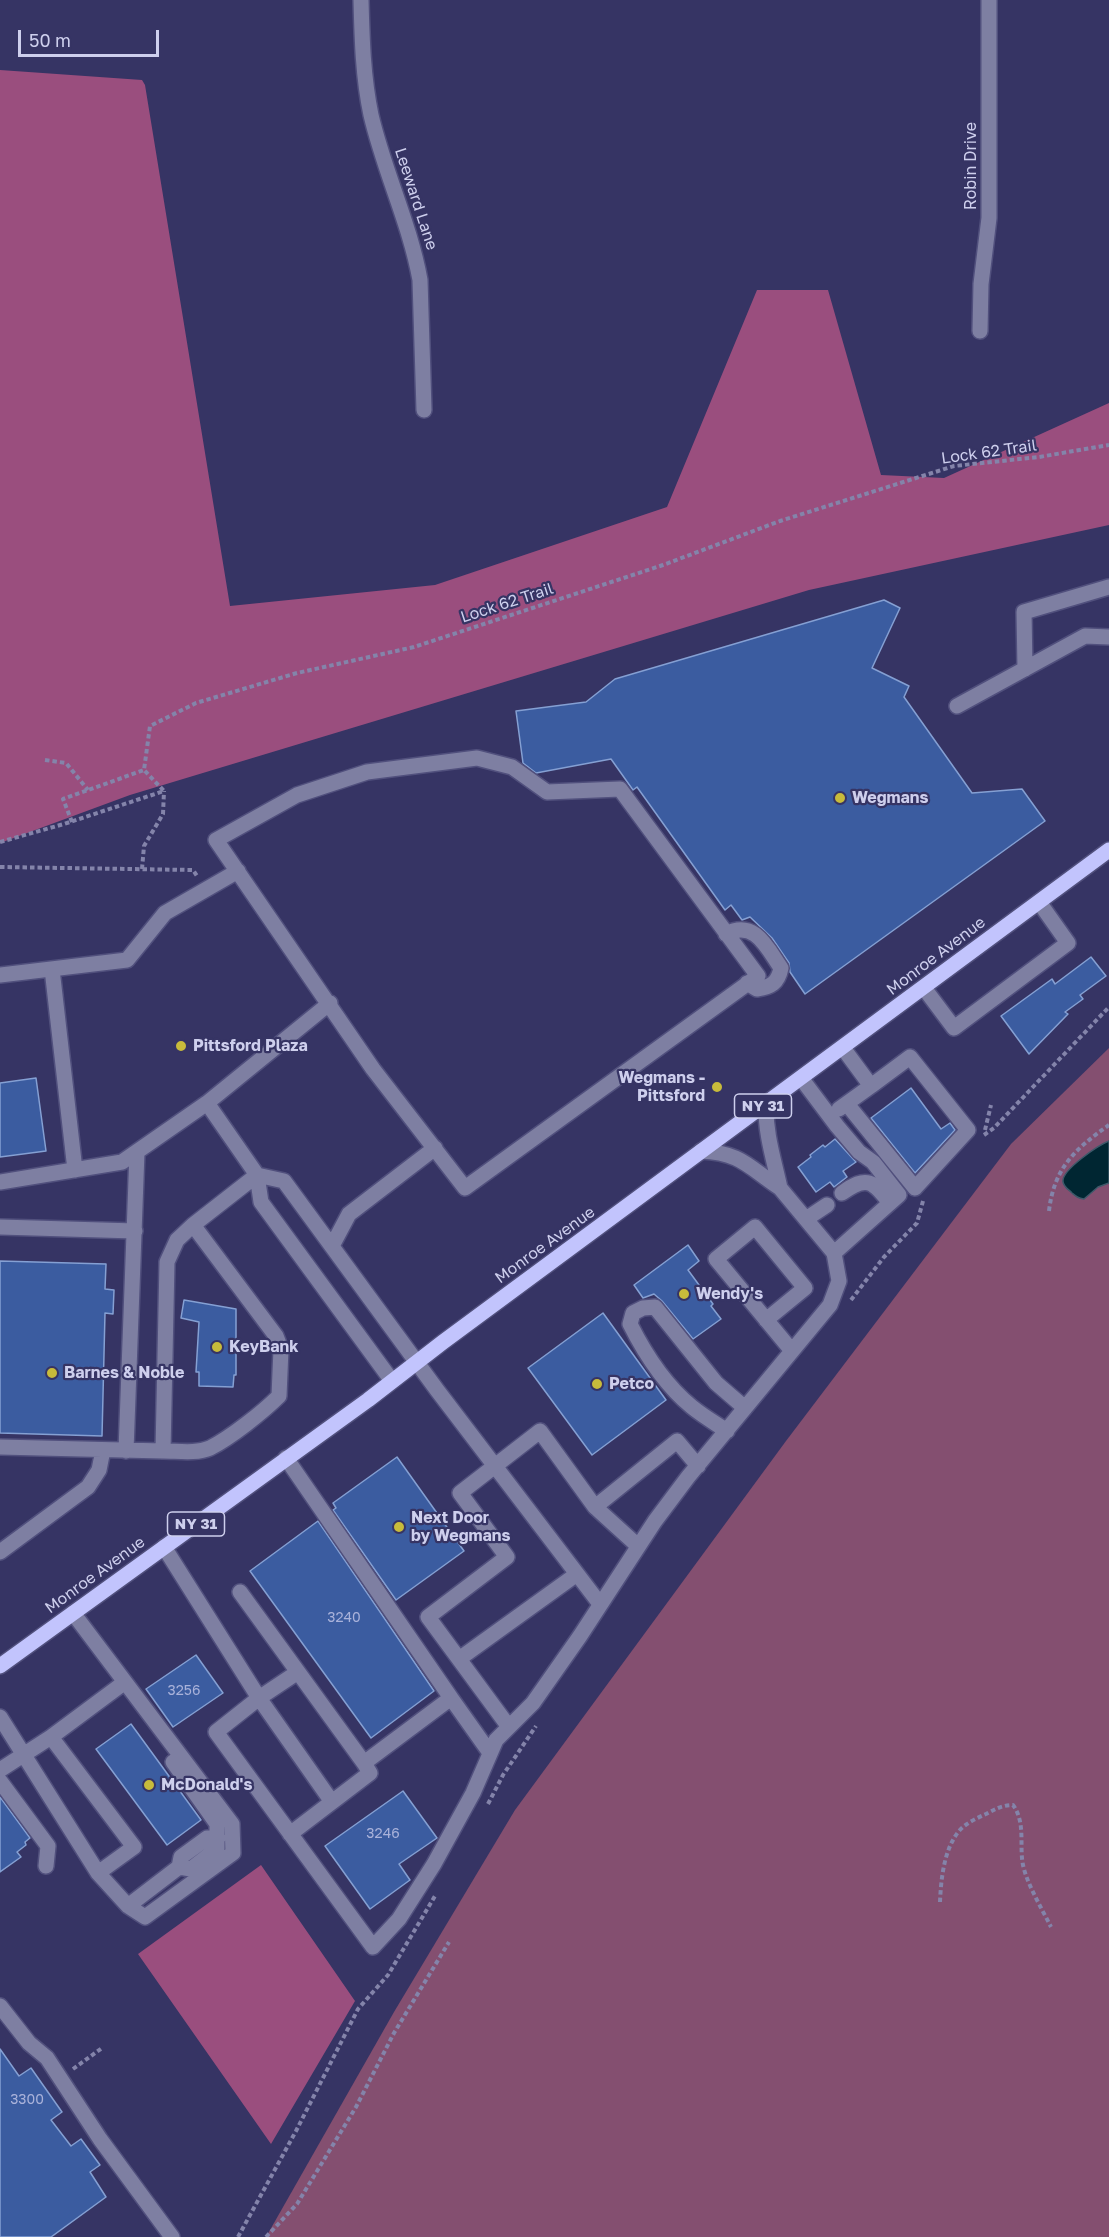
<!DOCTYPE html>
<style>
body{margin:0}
#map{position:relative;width:1109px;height:2237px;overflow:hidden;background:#363464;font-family:"Golos Text",sans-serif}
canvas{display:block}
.scale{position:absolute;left:18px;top:30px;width:141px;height:27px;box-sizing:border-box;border:3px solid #cecfed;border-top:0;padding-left:8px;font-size:18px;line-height:21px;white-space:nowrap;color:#cecfed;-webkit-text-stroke:4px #363464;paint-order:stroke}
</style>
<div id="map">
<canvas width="1109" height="2237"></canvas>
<div class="scale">50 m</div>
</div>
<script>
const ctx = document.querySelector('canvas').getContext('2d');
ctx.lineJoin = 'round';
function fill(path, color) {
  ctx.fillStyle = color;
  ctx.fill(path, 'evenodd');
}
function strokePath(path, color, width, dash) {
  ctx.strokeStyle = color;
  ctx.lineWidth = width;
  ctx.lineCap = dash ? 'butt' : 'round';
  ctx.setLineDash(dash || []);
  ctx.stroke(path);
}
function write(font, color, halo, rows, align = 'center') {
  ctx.font = font + ' "Golos Text",sans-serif';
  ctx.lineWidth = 4.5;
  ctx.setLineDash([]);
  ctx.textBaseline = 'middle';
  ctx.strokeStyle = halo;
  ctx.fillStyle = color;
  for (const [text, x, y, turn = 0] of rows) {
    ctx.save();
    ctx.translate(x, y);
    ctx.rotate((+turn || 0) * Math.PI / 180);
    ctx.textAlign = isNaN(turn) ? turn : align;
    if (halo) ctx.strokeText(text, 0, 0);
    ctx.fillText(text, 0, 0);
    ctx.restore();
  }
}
fill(new Path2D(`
 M1109,1048v1189h-843l128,-225 121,-202 271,-369 225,-297z`), '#844f70');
fill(new Path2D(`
 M0,70l142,10 3,5 85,521 205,-21 232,-78 90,-217h71l53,185 63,3 165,-75v122l-300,65 -679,205 -130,48z
 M261,1865l94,136 -84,143 -133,-190z`), '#9a4e7e');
const water = new Path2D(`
 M1109,1141v42l-11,4 -14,12c-6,-1 -7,-2 -12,-6 -4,-4 -8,-6 -9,-11 -2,-12 36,-37 46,-41z`);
fill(water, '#002632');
strokePath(water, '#3e596a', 1.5);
const building = new Path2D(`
 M884,600l16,8 -28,60 37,18 -5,11 68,96 50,-4 23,32 -240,173 -15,-22 -1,-9 -17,-25 -22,-21 -8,3 -11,-15 -6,5 -88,-123 -4,3 -22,-31 -75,14 -13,-10 -7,-52 70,-9 29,-23z
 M1091,957l15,19 -26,19 3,4 -18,13 3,2 -39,40 -28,-38 51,-37 3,5z
 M36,1078l10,73 -46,6v-74z
 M911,1088l30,41 9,-6 5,7 -40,43 -44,-55z
 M835,1139l21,23 -13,9 4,6 -13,10 -4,-5 -14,10 -18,-25 13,-10 -1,-2 13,-10 2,2z
 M688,1245l11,16 -11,9 25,34 -2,2 10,13 -28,20 -31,-38 -8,-7 -11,4 -9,-13z
 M0,1261l106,3 -1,25 9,1 -1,24 -8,-1 -3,123 -102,-3z
 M184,1300l52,9v66h-2l-1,12 -34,-1v-14h-3l3,-50 -18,-4z
 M603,1313l63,87 -74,55 -64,-87z
 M397,1457l67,94 -68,49 -63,-90 3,-2 -3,-5z
 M318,1521l116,170 -63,47 -121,-167z
 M196,1655l27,38 -50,34 -27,-38z
 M131,1724l70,96 -34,25 -71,-96z
 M403,1791l34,47 -38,26 11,16 -40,29 -45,-63z
 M0,1797l30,41 -5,4 1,3 -9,7 4,5 -21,15z
 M0,2049l19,27 12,-8 31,44 -11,8 20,26 10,-7 19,26 -10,7 16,25 -55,40h-51z`);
fill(building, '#3b5ca0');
strokePath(building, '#85a0d3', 1.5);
const minor = new Path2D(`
 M361,0c1,39 2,77 10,115 13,56 39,109 49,165l4,130
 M980,331l1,-47 8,-66v-218
 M1025,669l-1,-57 85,-25
 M957,706l128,-70 24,1
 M477,758l35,9 35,25 73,-3 138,187 -293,212 -92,-119 -157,-229 81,-45 70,-23z
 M726,934c29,-15 41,14 55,34 -3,15 -10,19 -24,21l-10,-6
 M52,969l23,201
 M0,975l127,-15 38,-47 73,-42
 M924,988l30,40 114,-85 -29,-41
 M207,1103l50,72 4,27 131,179
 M847,1104l68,84 53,-58 -58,-73 -39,29
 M839,1109l32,-23 -28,-38
 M701,1151c41,2 47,16 79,37 -6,-28 -15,-55 -14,-84
 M257,1175l27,6 153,209 163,214
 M0,1182l122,-20 85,-59 123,-100
 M780,1188l54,65 65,-58 -26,-33 -14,-10 -22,-26 -36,-48
 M842,1193c25,-18 31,-12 48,10
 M806,1219l21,-14
 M193,1225l83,111 5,13 -2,47c-16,16 -49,42 -69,52 -14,6 -32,3 -47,3l4,-189 10,-22 16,-15 64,-50
 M0,1227l135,4
 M332,1246l17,-32 86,-66
 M766,1320l39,-32 -50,-61 -39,32 76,92
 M727,1431c-12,-8 -24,-15 -35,-24 -26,-21 -47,-53 -62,-83l3,-11 10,-5 12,-1 61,76 29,25
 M0,1447l163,4
 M126,1451l11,-299
 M286,1458l165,240 -87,65
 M595,1507l43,39
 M164,1547l95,151 -43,34 157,215 26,-28 35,-55 39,-71 23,-53 37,-37 47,-67 75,-115 33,-44 142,-172 9,-24 -5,-28
 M0,1552l88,-65 11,-17 4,-20
 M240,1592l124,171 6,10 -38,29 -73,-104 39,-26
 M459,1659l118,-85
 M451,1698l39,55
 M0,1717l98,156 30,33 17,11 88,-64 -1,-29 -159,-211
 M509,1727l-81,-110 79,-60 -47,-64 80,-62 55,76 82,-66 21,25
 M51,1737l83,110 -36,26
 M0,1770l51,-33 74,-55
 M0,1781l48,65 -2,20
 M290,1834l42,-32
 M179,1867l2,-10 26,-19h11
 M128,1906l51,-39 12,2 26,-20v-25l-44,-62
 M0,2006l29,37 18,15 53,81 72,98`);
const major = new Path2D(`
 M0,1666l368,-266 75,-58 666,-492`);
strokePath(minor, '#51507d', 18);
strokePath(major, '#51507d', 18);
strokePath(new Path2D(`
 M45,760l21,3 22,27
 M72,822l-9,-23 81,-29
 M0,842l64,-18 100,-33 -20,-21 6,-44 46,-23 101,-30 117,-26 249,-82 117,-44 174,-55 85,-9 70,-12
 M0,867l193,3 4,6
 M142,869l2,-23 19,-32 1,-23
 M985,1130l6,-25
 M984,1135l10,-7 115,-121
 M1049,1211c5,-43 26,-62 60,-86
 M851,1300l33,-43 33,-34 6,-22
 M488,1804l15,-29 33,-49
 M940,1902c1,-23 4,-53 19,-71 7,-8 18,-13 27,-17 9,-5 17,-9 27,-9 13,18 6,40 10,60 4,19 19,44 28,62
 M73,2069l29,-21
 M238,2237l58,-106 62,-122 30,-34 47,-79
 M266,2237l31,-33 59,-97 38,-74 55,-91`), '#8484aa', 4, [4.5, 3]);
strokePath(minor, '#7e7fa2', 15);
strokePath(major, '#c2c4fd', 15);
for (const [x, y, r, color] of [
 [840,798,6,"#c8bb3b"],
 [181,1046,6,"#c8bb3b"],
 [717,1087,6,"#c8bb3b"],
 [684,1294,6,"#c8bb3b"],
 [217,1347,6,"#c8bb3b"],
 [52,1373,6,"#c8bb3b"],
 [597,1384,6,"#c8bb3b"],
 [399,1527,6,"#c8bb3b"],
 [149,1785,6,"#c8bb3b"]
]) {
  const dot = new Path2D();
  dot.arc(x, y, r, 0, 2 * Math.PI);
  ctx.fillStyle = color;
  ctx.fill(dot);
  strokePath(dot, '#363464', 2);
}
write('14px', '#a9b2da', null, [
 ["3240",344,1618],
 ["3256",184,1691],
 ["3246",383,1834],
 ["3300",27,2100]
]);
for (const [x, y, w] of [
 [763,1106,57],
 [196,1524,57]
]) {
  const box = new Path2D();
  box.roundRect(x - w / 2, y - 12, w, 24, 4.5);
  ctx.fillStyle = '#363464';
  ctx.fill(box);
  strokePath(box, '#cecfed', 1.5);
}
write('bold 15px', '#cecfed', null, [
 ["NY 31",763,1106],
 ["NY 31",196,1524]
]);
write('16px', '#cecfed', '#363464', [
 ["Robin Drive",971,166,-90],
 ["Leeward Lane",416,199,72],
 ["Lock 62 Trail",989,452,-8],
 ["Lock 62 Trail",507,603,-18],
 ["Monroe Avenue",936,956,-37],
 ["Monroe Avenue",545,1245,-36],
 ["Monroe Avenue",95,1575,-36]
]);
write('bold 16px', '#cecfed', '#363464', [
 ["Wegmans",852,798],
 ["Pittsford Plaza",193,1046],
 ["Wegmans -",705,1078,"right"],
 ["Pittsford",705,1096,"right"],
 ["Wendy's",696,1294],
 ["KeyBank",229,1347],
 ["Barnes & Noble",64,1373],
 ["Petco",609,1384],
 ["Next Door",411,1518],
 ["by Wegmans",411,1536],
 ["McDonald's",161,1785]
], 'left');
</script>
